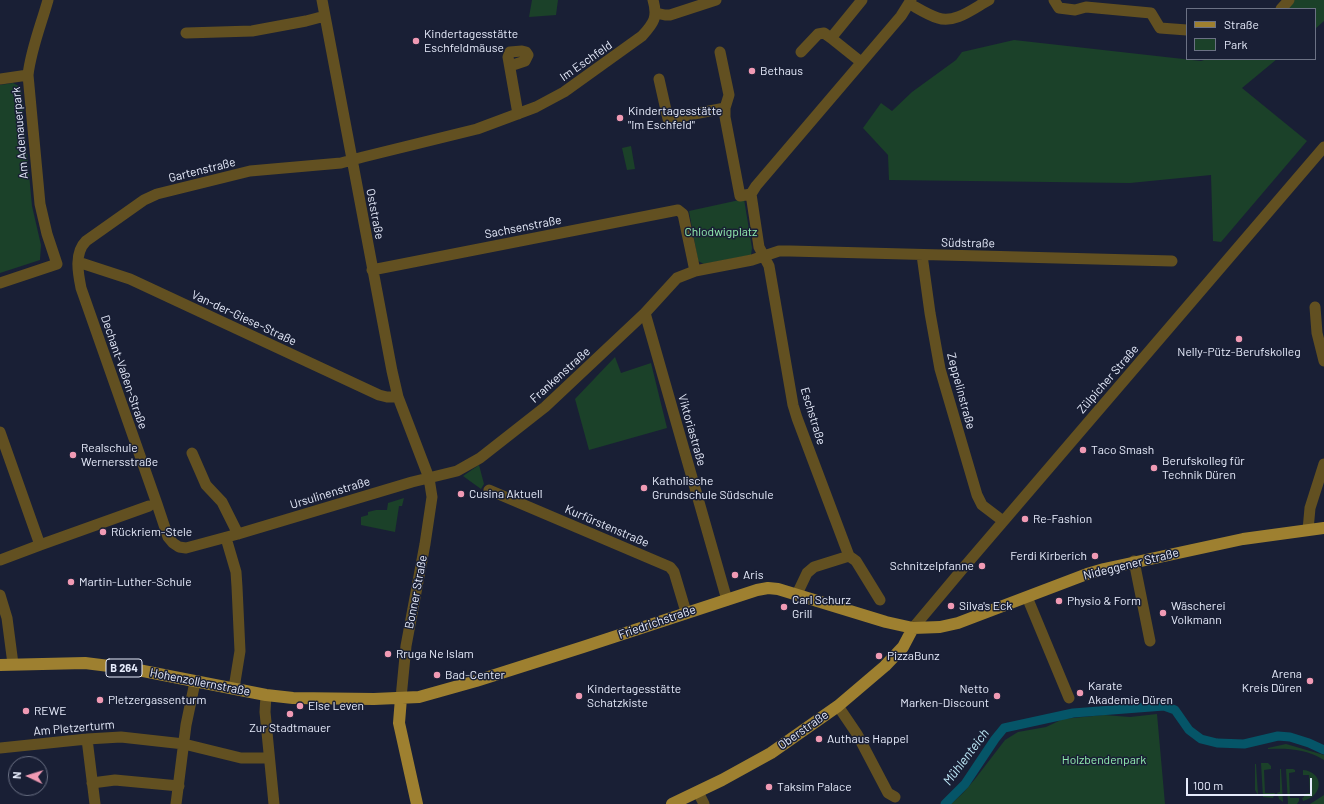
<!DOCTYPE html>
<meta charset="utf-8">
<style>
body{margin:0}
#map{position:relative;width:1324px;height:804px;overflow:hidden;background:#191f35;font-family:Barlow,sans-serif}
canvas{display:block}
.legend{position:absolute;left:1186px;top:8px;width:130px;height:52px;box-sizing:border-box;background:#191f35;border:1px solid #6b7184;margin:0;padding:5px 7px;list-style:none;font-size:12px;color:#e6ebfb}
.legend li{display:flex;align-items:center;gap:8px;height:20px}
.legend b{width:20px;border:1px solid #6b7184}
.north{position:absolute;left:8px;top:756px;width:40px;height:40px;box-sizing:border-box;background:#191f35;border:1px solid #6b7184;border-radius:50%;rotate:274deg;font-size:11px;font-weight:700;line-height:16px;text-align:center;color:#e6ebfb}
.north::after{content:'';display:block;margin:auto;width:14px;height:18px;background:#f09ab4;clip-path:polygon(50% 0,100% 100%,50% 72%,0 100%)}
.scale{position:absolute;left:1186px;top:778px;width:126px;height:18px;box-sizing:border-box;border:2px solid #e6ebfb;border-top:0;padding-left:5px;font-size:12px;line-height:14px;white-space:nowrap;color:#e6ebfb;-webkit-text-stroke:3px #191f35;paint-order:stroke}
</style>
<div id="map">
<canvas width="1324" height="804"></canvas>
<ul class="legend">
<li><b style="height:5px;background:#9e8030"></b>Straße</li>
<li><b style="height:11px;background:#1b4129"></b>Park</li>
</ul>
<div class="north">N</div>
<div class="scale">100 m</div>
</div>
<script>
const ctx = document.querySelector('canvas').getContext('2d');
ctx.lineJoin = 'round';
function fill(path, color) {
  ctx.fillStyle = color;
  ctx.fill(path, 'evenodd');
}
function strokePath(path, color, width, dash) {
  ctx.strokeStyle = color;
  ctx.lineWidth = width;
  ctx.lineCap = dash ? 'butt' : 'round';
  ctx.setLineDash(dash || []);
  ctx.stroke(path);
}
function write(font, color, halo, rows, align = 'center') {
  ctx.font = font + ' Barlow,sans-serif';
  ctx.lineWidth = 3;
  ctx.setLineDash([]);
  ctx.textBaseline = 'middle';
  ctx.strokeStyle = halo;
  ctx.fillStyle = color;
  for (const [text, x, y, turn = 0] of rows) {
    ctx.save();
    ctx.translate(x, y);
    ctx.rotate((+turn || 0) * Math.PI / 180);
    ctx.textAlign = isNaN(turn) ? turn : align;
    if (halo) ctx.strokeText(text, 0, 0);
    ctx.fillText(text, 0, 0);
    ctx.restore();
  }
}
fill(new Path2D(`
 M532,0h26l-2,15 -27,2z
 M1290,0h34v21l-9,8v-20h-32z
 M1014,40l187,21 6,-2h70l-35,29 65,53 -86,101 -8,-1 -2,-66 -81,8 -241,-3 -1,-25 -25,-27 18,-25 11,8 20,-19 44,-32 6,-8z
 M13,83l8,4 11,119 9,39 -1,15 -40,13v-188z
 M631,146l4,23 -8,1 -5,-22z
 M744,199l8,49 -1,7 -47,9 -6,-3 -9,-50z
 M615,357l6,16 30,-10 16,65 -78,22 -14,-51z
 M479,465l5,19 -3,5 -18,-13z
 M404,498l-2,8h-3l-4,26 -34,-7v-8l7,-2v-3l8,-2h11l1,-7z
 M1157,714l8,90h-214l12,-11 12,-14 30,-39 13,-8 28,-5 17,-8 41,-4 26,2z
 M1286,744l38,11v5c-17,-11 -37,-12 -56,-11v-1z
 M1261,763h7l3,3v3l-7,1 1,23h10l-2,5 -10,-1z
 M1255,764h1l2,31 -3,-5z
 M1280,769h1l2,33 -4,-3 -2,-6 3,-1z
 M1286,769h7l2,1v2l-6,1 1,25h9v3l-2,3h-9z
 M1303,770c21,2 21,26 0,31l-1,-3 2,-1v-3l6,-1 -1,-18h-6z
 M1324,795v9h-14z`), '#1b4129');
strokePath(new Path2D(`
 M945,804l20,-20 30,-45 9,-11 69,-15 91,-7 11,4 14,20 12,9 16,4 27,1 34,-8 12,1 19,6 15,7`), '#055568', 9);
strokePath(new Path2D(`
 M322,0l70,371 6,26 31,81 3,19 -7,47 -19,102 -5,52
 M653,0c5,17 1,23 -11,36l-78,56 -28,15 -59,22 -114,28 -22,6 -91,8 -93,23 -13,6 -58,41c-12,12 -8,32 -5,47l76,216 11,33 5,6 6,4 7,1 52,-14 174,-52 45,-11 23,-13 65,-51 100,-94 32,-35 18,-7 57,-11 27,-9h11l382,10
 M1054,0l5,8 16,2 11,-3 65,6 9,15 27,2
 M910,4c9,5 18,11 28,14 17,6 36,-10 51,-18
 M1281,9l8,-9
 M656,13l9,2h5l46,-15
 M186,33l66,-2 54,-10 19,-5
 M720,52l9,43 -4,13v9l15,79 11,-2
 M801,52l17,-18 6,-1 7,5
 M861,62l-30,-24 31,-38
 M510,66l15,-5 3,-6 -2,-3 -4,-1 -12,1 -2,5 10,57
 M0,79l28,-4
 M659,79l9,40 57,-11
 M751,194l8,53 10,19 24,139 4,13 52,138
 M751,194l5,-8 145,-170 10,-16
 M922,255l8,58 10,56 37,126 5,10 21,16
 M78,262l52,17 249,116 8,2h11
 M372,270l306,-60 5,4 12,57
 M0,283l57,-19 -10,-30 -7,-30 -12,-129c3,-26 13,-50 20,-75
 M1315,307l2,26 7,28
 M645,313l82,287
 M0,432l40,113 -40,15
 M192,453l14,32 16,17 16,32
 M489,490l181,77 4,5 12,40
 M1308,530l2,-22 14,-44
 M226,538l10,34 1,15 3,64 -6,37
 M40,545l109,-39
 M1134,561l16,80
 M797,594l10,-21 7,-6 35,-11 7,5 24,39
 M0,595l7,23 6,46
 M1027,597l42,101
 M913,628l52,-62 359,-419
 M266,695l-1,17 9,92
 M838,706l19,28 31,59 7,4
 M87,739l8,65
 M0,748l87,-9 34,-2 63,7 57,14h28
 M92,783l23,-3 64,6
 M698,792l6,12
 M176,804l10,-79 9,-43`), '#625021', 11);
strokePath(new Path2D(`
 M0,665l85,-2 48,6 133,26 27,3 81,1 45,-2 57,-16 107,-34 174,-57 11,-2 10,1 108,33 27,6 27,-1 18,-4 129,-49 17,-5 139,-30 81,-11
 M401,698l-2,25 18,81
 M672,804l50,-24 49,-27 67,-47 47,-40 18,-19 10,-19`), '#9e8030', 12);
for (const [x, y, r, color] of [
 [416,41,4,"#f09ab4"],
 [752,71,4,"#f09ab4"],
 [620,118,4,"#f09ab4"],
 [1239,339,4,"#f09ab4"],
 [1083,450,4,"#f09ab4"],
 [73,455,4,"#f09ab4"],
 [1154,468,4,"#f09ab4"],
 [644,488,4,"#f09ab4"],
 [461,494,4,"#f09ab4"],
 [1025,519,4,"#f09ab4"],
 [103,532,4,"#f09ab4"],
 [1095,556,4,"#f09ab4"],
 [982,566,4,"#f09ab4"],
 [735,575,4,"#f09ab4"],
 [71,582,4,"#f09ab4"],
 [1059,601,4,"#f09ab4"],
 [951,606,4,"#f09ab4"],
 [784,607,4,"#f09ab4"],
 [1163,613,4,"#f09ab4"],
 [388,654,4,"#f09ab4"],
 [879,656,4,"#f09ab4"],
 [437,675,4,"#f09ab4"],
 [1310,681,4,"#f09ab4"],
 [1080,693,4,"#f09ab4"],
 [579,696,4,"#f09ab4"],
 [997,696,4,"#f09ab4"],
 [100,700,4,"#f09ab4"],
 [300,706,4,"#f09ab4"],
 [26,711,4,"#f09ab4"],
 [290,714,4,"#f09ab4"],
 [819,739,4,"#f09ab4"],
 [769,787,4,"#f09ab4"]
]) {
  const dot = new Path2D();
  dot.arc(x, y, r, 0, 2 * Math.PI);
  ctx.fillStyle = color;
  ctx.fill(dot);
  strokePath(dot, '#191f35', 1.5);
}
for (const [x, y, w] of [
 [124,668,36]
]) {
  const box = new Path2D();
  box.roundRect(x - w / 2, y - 9, w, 18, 3);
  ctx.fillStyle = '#191f35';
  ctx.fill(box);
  strokePath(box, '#e6ebfb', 1);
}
write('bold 11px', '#e6ebfb', null, [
 ["B 264",124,668]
]);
write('12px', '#e6ebfb', '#191f35', [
 ["Kindertagesstätte",424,34],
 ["Eschfeldmäuse",424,48],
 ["Bethaus",760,71],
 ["Kindertagesstätte",628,111],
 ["\"Im Eschfeld\"",628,125],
 ["Nelly-Pütz-Berufskolleg",1239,352,"center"],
 ["Realschule",81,448],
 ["Wernersstraße",81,462],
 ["Taco Smash",1091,450],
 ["Berufskolleg für",1162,461],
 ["Technik Düren",1162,475],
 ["Katholische",652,481],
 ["Grundschule Südschule",652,495],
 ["Cusina Aktuell",469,494],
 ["Re-Fashion",1033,519],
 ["Rückriem-Stele",111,532],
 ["Ferdi Kirberich",1087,556,"right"],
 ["Schnitzelpfanne",974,566,"right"],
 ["Aris",743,575],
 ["Martin-Luther-Schule",79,582],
 ["Carl Schurz",792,600],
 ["Grill",792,614],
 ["Physio & Form",1067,601],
 ["Silva's Eck",959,606],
 ["Wäscherei",1171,606],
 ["Volkmann",1171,620],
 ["Rruga Ne Islam",396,654],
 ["PizzaBunz",887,656],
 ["Arena",1302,674,"right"],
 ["Kreis Düren",1302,688,"right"],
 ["Bad-Center",445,675],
 ["Karate",1088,686],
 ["Akademie Düren",1088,700],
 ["Kindertagesstätte",587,689],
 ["Schatzkiste",587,703],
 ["Netto",989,689,"right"],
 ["Marken-Discount",989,703,"right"],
 ["Pletzergassenturm",108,700],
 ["Else Leven",308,706],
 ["REWE",34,711],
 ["Zur Stadtmauer",290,728,"center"],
 ["Authaus Happel",827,739],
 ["Taksim Palace",777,787]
], 'left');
write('12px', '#e6ebfb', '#191f35', [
 ["Im Eschfeld",586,61,-35],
 ["Am Adenauerpark",20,133,-95],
 ["Gartenstraße",202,170,-14],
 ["Oststraße",375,214,79],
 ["Sachsenstraße",523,227,-11],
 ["Südstraße",968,243,1],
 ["Van-der-Giese-Straße",244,318,25],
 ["Dechant-Vaßen-Straße",124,372,71],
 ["Frankenstraße",560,375,-42],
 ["Zülpicher Straße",1108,379,-49],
 ["Zeppelinstraße",961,391,75],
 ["Eschstraße",813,416,73],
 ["Viktoriastraße",692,430,74],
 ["Ursulinenstraße",330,493,-17],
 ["Kurfürstenstraße",607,526,23],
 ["Nideggener Straße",1131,564,-14],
 ["Bonner Straße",416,592,-79],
 ["Friedrichstraße",657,622,-19],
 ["Hohenzollernstraße",200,682,11],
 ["Am Pletzerturm",74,728,-5],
 ["Oberstraße",803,730,-35]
]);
write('12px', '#93eeb0', '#191f35', [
 ["Chlodwigplatz",721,232],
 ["Holzbendenpark",1104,760]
]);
write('italic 13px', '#c0ebfa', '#191f35', [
 ["Mühlenteich",966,757,-53]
]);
</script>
